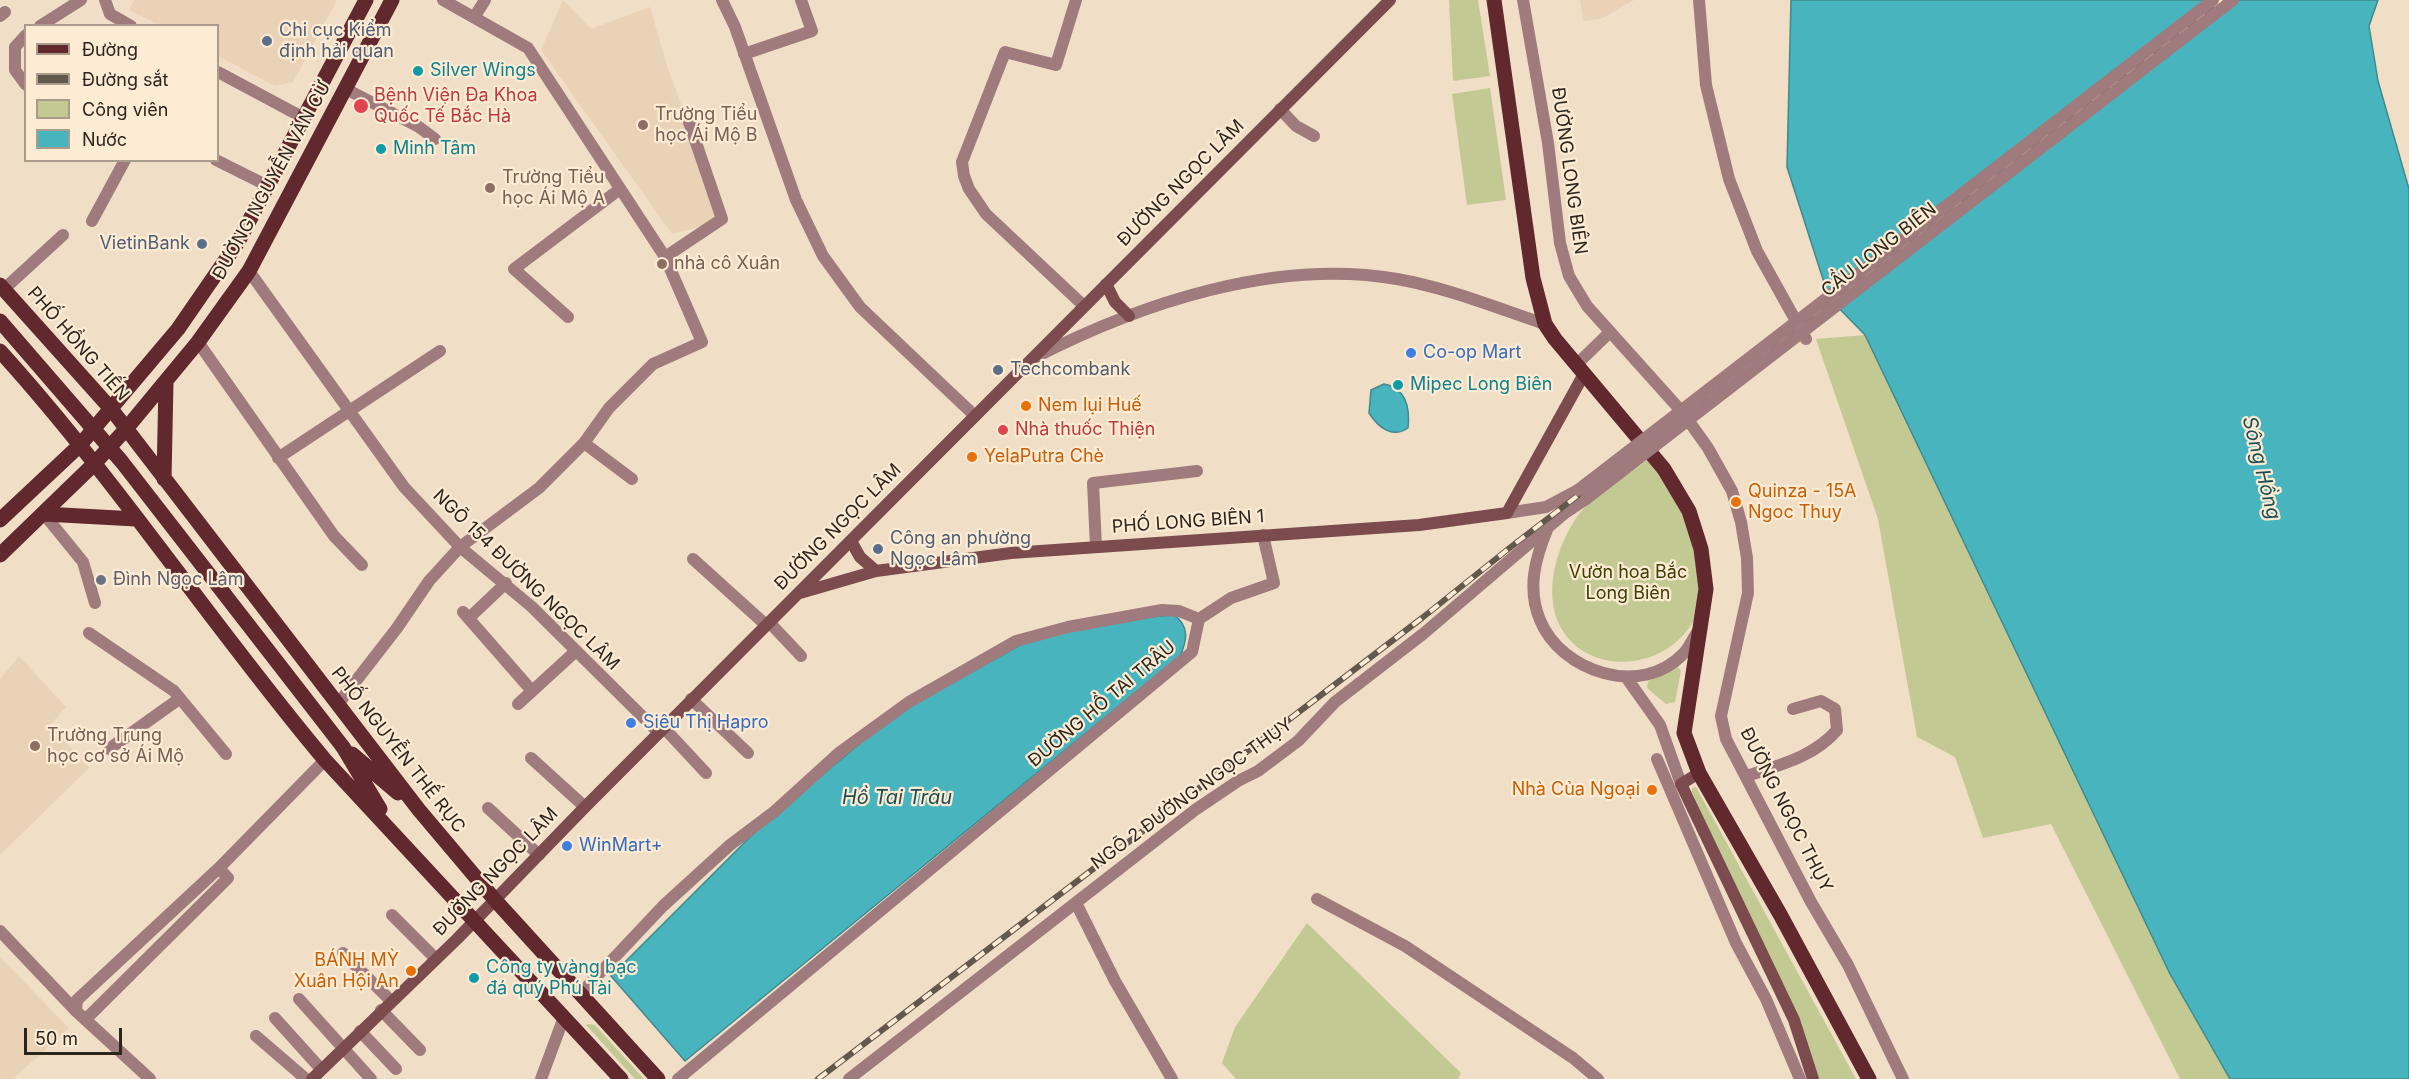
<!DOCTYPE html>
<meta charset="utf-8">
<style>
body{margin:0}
#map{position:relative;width:2409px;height:1079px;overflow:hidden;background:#f1dec7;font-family:Inter,sans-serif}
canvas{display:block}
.legend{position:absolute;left:24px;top:24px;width:195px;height:138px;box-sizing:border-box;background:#feebd4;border:2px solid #aa9c8a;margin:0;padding:8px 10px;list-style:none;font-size:18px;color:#2c251c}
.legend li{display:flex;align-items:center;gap:12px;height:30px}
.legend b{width:30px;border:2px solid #aa9c8a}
.scale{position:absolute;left:24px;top:1028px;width:98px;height:27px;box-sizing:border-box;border:3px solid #2c251c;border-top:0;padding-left:8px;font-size:18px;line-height:21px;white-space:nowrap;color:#2c251c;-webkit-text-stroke:4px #feebd4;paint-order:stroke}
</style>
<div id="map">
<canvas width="2409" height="1079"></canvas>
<ul class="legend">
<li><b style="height:8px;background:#61282e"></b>Đường</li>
<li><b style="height:8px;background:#62584b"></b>Đường sắt</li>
<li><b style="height:16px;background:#c3c993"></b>Công viên</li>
<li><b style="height:16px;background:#48b4bd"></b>Nước</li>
</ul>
<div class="scale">50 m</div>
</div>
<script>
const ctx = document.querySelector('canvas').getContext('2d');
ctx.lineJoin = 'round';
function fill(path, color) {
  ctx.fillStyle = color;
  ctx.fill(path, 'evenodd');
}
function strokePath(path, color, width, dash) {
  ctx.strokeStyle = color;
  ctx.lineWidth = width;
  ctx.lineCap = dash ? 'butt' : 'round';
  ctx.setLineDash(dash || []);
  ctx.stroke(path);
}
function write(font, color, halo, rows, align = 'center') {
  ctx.font = font + ' Inter,sans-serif';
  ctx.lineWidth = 4.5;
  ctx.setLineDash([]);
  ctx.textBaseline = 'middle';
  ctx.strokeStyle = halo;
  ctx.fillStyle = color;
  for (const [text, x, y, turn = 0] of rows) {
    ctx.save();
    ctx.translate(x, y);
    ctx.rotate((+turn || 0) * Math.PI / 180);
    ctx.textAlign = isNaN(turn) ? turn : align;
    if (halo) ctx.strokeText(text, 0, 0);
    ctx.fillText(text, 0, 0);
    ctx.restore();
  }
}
fill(new Path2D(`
 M134,0h203l-44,82 -18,4 -57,-30v-30l-59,-1 -30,-15z
 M563,0l28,29 59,-22 17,59 36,97 15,59 -46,12 -131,-184z
 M1580,0h54l-33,19 -18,2z
 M19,656l47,51 -16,18 39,43 -89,87v-176z
 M0,957l69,71 -56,51h-13z`), '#ead2b6');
fill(new Path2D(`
 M1449,0h29l12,76 -37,5z
 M1490,88l16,112 -39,5 -15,-111z
 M1865,335l305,639 60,105h-50l-129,-255 -68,14 -28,-81 -38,-20 -39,-218 -62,-180z
 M1649,459c9,9 21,19 28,30 8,14 15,53 20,70 3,8 9,22 9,30 -1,6 -4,13 -6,18 -30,83 -159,70 -147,-28 3,-25 16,-56 34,-74 17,-17 42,-31 62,-46z
 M1678,667l3,4 -6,31 -9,2 -19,-16 1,-7z
 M1696,787l160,292h-37l-127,-287v-4z
 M1307,923l154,150 -3,6h-222l-14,-16 13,-36z
 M588,1024l7,1 49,54h-9l-49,-54z`), '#c3c993');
const water = new Path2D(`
 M1791,0h587l-9,26 9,55 31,108v890h-179l-60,-105 -305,-639 -36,-37 -42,-131z
 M1384,384c22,4 26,24 24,44 -16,11 -30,-1 -39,-15l2,-23z
 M1174,615c16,11 13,26 6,41l-495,405 -74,-85 148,-148 135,-113 137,-76 106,-21z`);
fill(water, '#48b4bd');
strokePath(water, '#40898d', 1.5);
strokePath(new Path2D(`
 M105,0l5,14 21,12
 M722,0l13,27 61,173 27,56 37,51 115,109
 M1076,0l-20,65 -51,-13 -43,110 2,14 5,13 17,25 98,92
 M1523,0l25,143 12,100 9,33 18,30 96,107 25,35 24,43 9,31 6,36 1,35 -27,123 5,23 85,163 37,63 55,114
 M1699,0l7,85 23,94 28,72 49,88
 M0,16l5,-4
 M475,16l10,-16
 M40,26l41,-26
 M26,35l-11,12v23l11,15
 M744,54l68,-23 -11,-31
 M218,72l86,46
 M346,89l73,38 16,12
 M1280,109l16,17 18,10
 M216,160l50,25
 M92,221l33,-61
 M665,257l57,-38 -33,-97
 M249,271l155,216 56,60 72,60 127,126
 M4,289l59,-54
 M568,317l-54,-48 106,-80
 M198,342l136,194 28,29
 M1034,358c107,-55 242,-100 363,-79 51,9 100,29 148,45
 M1576,365l33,-32
 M584,443l48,36
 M278,458l162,-107
 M1507,513l39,-6 32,-17
 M44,514l39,48 12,41
 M1547,530c-12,29 -20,59 -7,90 21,52 101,78 143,34 6,-6 10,-16 15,-23
 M1096,547l-3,-64 104,-12
 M693,559l73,66
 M463,612l69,79
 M469,618l37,-35
 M1199,619l32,-21 43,-15 -11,-48
 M769,622l32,34
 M89,633l85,58 52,63
 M1626,677l34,48 21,59
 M691,699l57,54
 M338,704l59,-76 32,-47 31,-34 79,-59 45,-45 25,-35 44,-44 49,-22 -37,-85 -137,-209 -85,-48
 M518,704l58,-53
 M664,728l42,45
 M109,749l70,-50
 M531,758l54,49
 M1657,759l79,184 30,56 34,80
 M1747,776c32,-11 67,-19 90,-46l-2,-21 -14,-8 -28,8
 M488,808l51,47
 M1317,899l88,47 168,112 25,21
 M1076,903l39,78 57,98
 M392,915l44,44
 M0,931l76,80 74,68
 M343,953l48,48
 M580,994l83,-88 67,-61 45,-34 65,-59 69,-50 107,-61 52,-14 94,-17 17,1 20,8
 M299,999l72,80
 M381,1010l39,40
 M76,1011l1,-11 142,-132 106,-108
 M275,1018l46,51
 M86,1019l142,-141 -9,-10
 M360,1031l36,38
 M256,1036l50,43
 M541,1079l23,-62
 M678,1079l514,-427 7,-33
 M849,1079l346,-269 43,-29 20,-10 40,-30 37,-39 88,-68 142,-121 21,-14`), '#9f7b7d', 12);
strokePath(new Path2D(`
 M1106,284l9,18 14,14
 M851,541l9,16 16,14
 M800,593l76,-22 135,-18 408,-28 88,-12 77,-139
 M1699,773l-18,11 113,236 19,59
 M312,1079l145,-140 128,-132 805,-807`), '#7c4b4e', 12);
strokePath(new Path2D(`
 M1494,0l39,278 12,46 10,15 109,130 25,42 12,38 5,40 -22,144 15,40 82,143 88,163
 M0,285l112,125 307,400 76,90 163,179
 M0,351c117,129 213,276 325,409l296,319
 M164,479l2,-97
 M44,514l92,5
 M0,520l80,-75 98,-116 60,-87 128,-242
 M0,555l94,-91 32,-35 72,-87 51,-71 143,-271
 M343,747l37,62
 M352,754l46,39`), '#61282e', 15);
const rail = new Path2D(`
 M818,1079l604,-461 90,-72 711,-546`);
strokePath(rail, '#62584b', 6);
strokePath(rail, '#feebd4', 4, [11]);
strokePath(new Path2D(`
 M1578,490l635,-490
 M1586,499l647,-499`), '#9f7b7d', 12);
strokePath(new Path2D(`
 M0,321l122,141 221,285`), '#61282e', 15);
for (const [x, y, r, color] of [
 [267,41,6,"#5c6f8a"],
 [418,71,6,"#0f9aa8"],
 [361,106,8,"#e0444e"],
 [643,125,6,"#8d6e63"],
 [381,149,6,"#0f9aa8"],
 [490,188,6,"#8d6e63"],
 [202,244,6,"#5c6f8a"],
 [662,264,6,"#8d6e63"],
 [1411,353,6,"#3f7fe0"],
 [998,370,6,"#5c6f8a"],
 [1398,385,6,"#0f9aa8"],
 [1026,406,6,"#e8710a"],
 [1003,430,6,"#e0444e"],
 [972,457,6,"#e8710a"],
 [1736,502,6,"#e8710a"],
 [878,549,6,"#5c6f8a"],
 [101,580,6,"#6b7280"],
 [631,723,6,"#3f7fe0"],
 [35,746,6,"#8d6e63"],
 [1652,790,6,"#e8710a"],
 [567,846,6,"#3f7fe0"],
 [411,971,6,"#e8710a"],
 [474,978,6,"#0f9aa8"]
]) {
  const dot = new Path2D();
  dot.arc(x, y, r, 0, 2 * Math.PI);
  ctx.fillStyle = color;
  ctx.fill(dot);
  strokePath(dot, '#feebd4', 2);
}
write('18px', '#4e5e75', '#feebd4', [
 ["Chi cục Kiểm",279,31],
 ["định hải quan",279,52],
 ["VietinBank",190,244,"right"],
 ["Techcombank",1010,370],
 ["Công an phường",890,539],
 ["Ngọc Lâm",890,560]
], 'left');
write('18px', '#0d838f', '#feebd4', [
 ["Silver Wings",430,71],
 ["Minh Tâm",393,149],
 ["Mipec Long Biên",1410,385],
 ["Công ty vàng bạc",486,968],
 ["đá quý Phú Tài",486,989]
], 'left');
write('18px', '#be3a42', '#feebd4', [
 ["Bệnh Viện Đa Khoa",374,96],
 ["Quốc Tế Bắc Hà",374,117],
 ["Nhà thuốc Thiện",1015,430]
], 'left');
write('18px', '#785e54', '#feebd4', [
 ["Trường Tiểu",655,115],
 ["học Ái Mộ B",655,136],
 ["Trường Tiểu",502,178],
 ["học Ái Mộ A",502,199],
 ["nhà cô Xuân",674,264],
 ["Trường Trung",47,736],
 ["học cơ sở Ái Mộ",47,757]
], 'left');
write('18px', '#2c251c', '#feebd4', [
 ["ĐƯỜNG LONG BIÊN",1569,171,82],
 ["ĐƯỜNG NGUYỄN VĂN CỪ",272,181,-61],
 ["ĐƯỜNG NGỌC LÂM",1181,183,-45],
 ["CẦU LONG BIÊN",1879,250,-38],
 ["PHỐ HỒNG TIẾN",78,344,49],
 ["PHỐ LONG BIÊN 1",1188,522,-4],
 ["ĐƯỜNG NGỌC LÂM",838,527,-45],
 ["NGÕ 154 ĐƯỜNG NGỌC LÂM",526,580,44],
 ["ĐƯỜNG HỒ TAI TRÂU",1102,704,-40],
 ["PHỐ NGUYỄN THẾ RỤC",398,750,52],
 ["NGÕ 2 ĐƯỜNG NGỌC THỤY",1192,794,-36],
 ["ĐƯỜNG NGỌC THỤY",1786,810,63],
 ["ĐƯỜNG NGỌC LÂM",496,872,-46]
]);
write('18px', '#366cbe', '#feebd4', [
 ["Co-op Mart",1423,353],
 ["Siêu Thị Hapro",643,723],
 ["WinMart+",579,846]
], 'left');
write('18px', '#c56008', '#feebd4', [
 ["Nem lụi Huế",1038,406],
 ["YelaPutra Chè",984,457],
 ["Quinza - 15A",1748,492],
 ["Ngoc Thuy",1748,513],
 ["Nhà Của Ngoại",1640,790,"right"],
 ["BÁNH MỲ",399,961,"right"],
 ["Xuân Hội An",399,982,"right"]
], 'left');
write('18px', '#3c4004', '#feebd4', [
 ["Vườn hoa Bắc",1628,573],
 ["Long Biên",1628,594]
]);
write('18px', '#5b616d', '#feebd4', [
 ["Đình Ngọc Lâm",113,580]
], 'left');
write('italic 20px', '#1f4e52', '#feebd4', [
 ["Sông Hồng",2261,468,76],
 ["Hồ Tai Trâu",897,798]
]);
</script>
